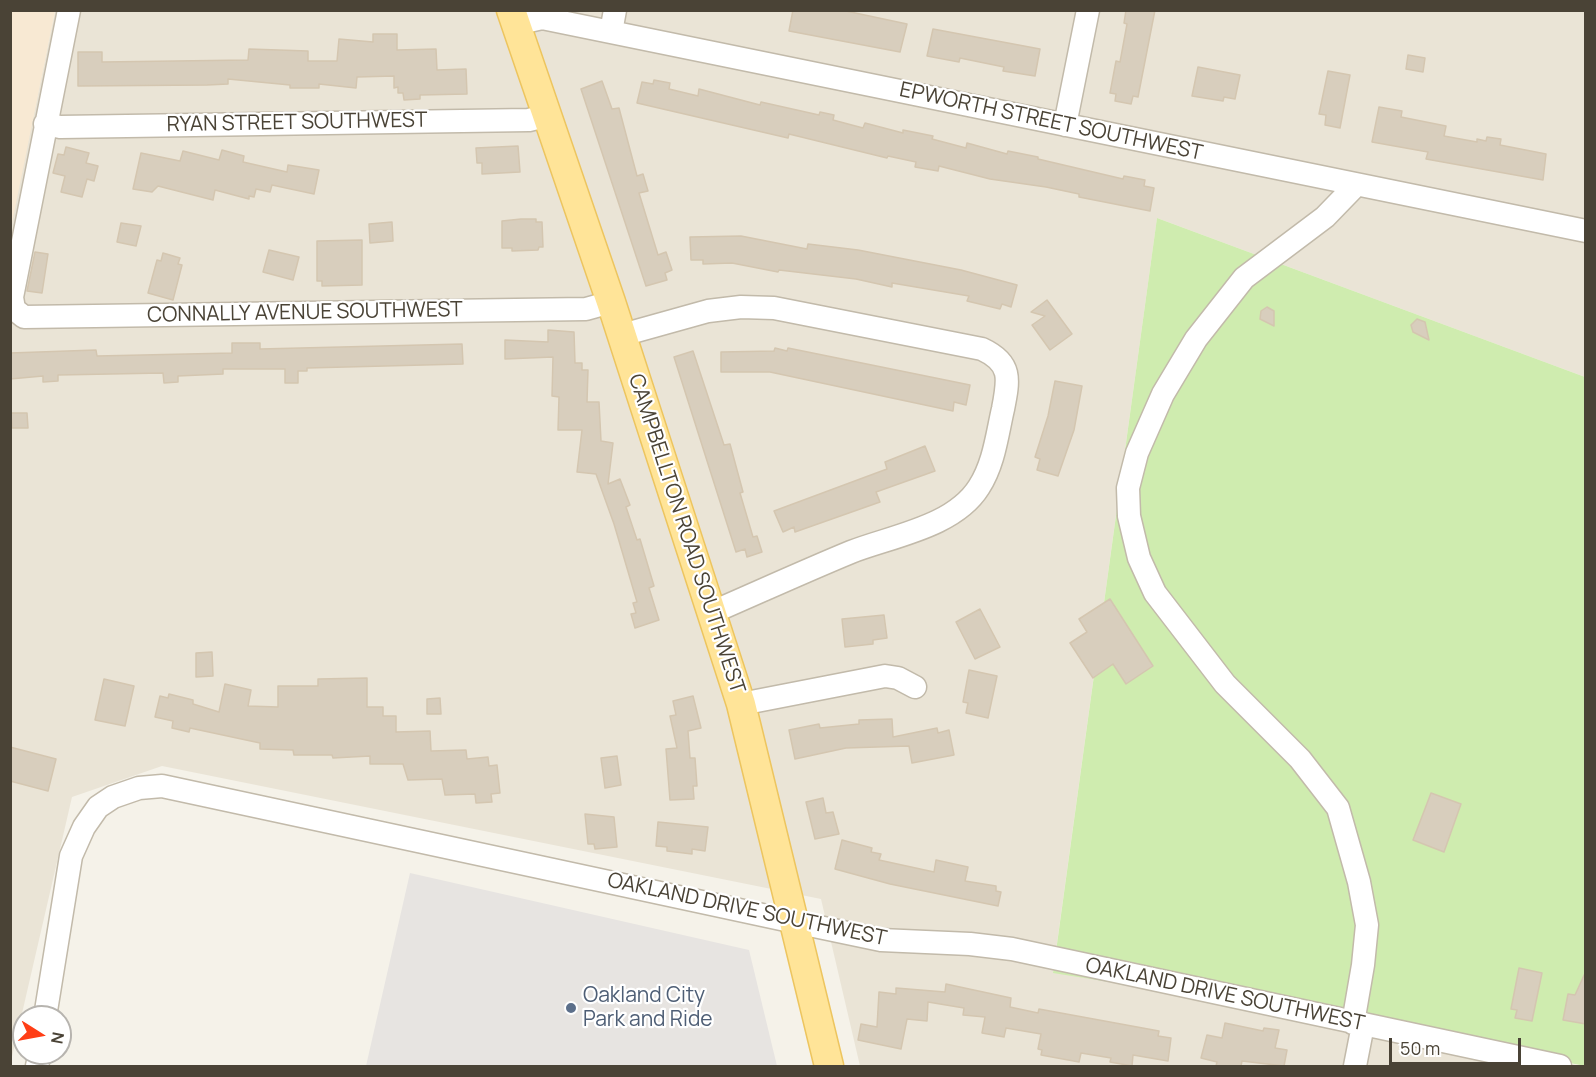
<!DOCTYPE html>
<style>
body{margin:0}
#map{position:relative;width:1596px;height:1077px;overflow:hidden;background:#f5f2e9;font-family:Manrope,sans-serif}
canvas{display:block}
.frame{position:absolute;inset:0;border:12px solid #4a4336;pointer-events:none}
.north{position:absolute;left:12px;top:1005px;width:60px;height:60px;box-sizing:border-box;background:#fff;border:2px solid #b7b4af;border-radius:50%;rotate:101deg;font-size:16px;font-weight:700;line-height:24px;text-align:center;color:#4a4336}
.north::after{content:'';display:block;margin:auto;width:21px;height:27px;background:#ff3e16;clip-path:polygon(50% 0,100% 100%,50% 72%,0 100%)}
.scale{position:absolute;left:1389px;top:1038px;width:132px;height:27px;box-sizing:border-box;border:3px solid #4a4336;border-top:0;padding-left:8px;font-size:18px;line-height:21px;white-space:nowrap;color:#4a4336;-webkit-text-stroke:4px #fff;paint-order:stroke}
</style>
<div id="map">
<canvas width="1596" height="1077"></canvas>
<div class="frame"></div>
<div class="north">N</div>
<div class="scale">50 m</div>
</div>
<script>
const ctx = document.querySelector('canvas').getContext('2d');
ctx.lineJoin = 'round';
function fill(path, color) {
  ctx.fillStyle = color;
  ctx.fill(path, 'evenodd');
}
function strokePath(path, color, width, dash) {
  ctx.strokeStyle = color;
  ctx.lineWidth = width;
  ctx.lineCap = dash ? 'butt' : 'round';
  ctx.setLineDash(dash || []);
  ctx.stroke(path);
}
function write(font, color, halo, rows, align = 'center') {
  ctx.font = font + ' Manrope,sans-serif';
  ctx.lineWidth = 4.5;
  ctx.setLineDash([]);
  ctx.textBaseline = 'middle';
  ctx.strokeStyle = halo;
  ctx.fillStyle = color;
  for (const [text, x, y, turn = 0] of rows) {
    ctx.save();
    ctx.translate(x, y);
    ctx.rotate((+turn || 0) * Math.PI / 180);
    ctx.textAlign = isNaN(turn) ? turn : align;
    if (halo) ctx.strokeText(text, 0, 0);
    ctx.fillText(text, 0, 0);
    ctx.restore();
  }
}
fill(new Path2D(`
 M55,11h1530v366l-428,-159 -104,754 321,52 208,42h-722l-39,-167 -659,-133 -90,31 -61,264 -1,-833z`), '#eae4d6');
fill(new Path2D(`
 M11,10l44,1 -44,217 -1,-217z`), '#f8e9d3');
fill(new Path2D(`
 M1157,218l428,159v689l-211,-42 -321,-51z`), '#cfecaf');
fill(new Path2D(`
 M410,873l339,77 28,116h-411z`), '#e7e4e1');
const building = new Path2D(`
 M793,10l53,1 61,13 -7,28 -111,-21z
 M1126,10h29l-17,87 -5,-1 -2,8 -16,-3 1,-7 -6,-1 6,-32 4,1 7,-38 -3,-1z
 M933,29l107,20 -5,27 -32,-5 1,-4 -44,-9 -1,4 -32,-6z
 M373,34h24v16l39,-1 1,21 29,-1 1,25 -47,1v4l-16,1 -1,-7h-5v-6l-4,1v-12l-37,1 -1,11 -37,-4v4h-29v-3l-62,-6v5l-21,1 -129,1v-34h24v10l146,-2 1,-11 59,2v10h29l2,-22 34,3z
 M1408,55l17,3 -2,14 -17,-3z
 M1198,67l42,8 -5,24 -11,-2 -1,4 -31,-5z
 M1328,71l22,4 -10,53 -15,-3 1,-10 -7,-1z
 M654,80l16,3 -1,6 29,7 1,-7 61,16 1,-3 58,13 1,-3 14,3 -1,5 30,8 2,-5 38,10v-3l30,6 -1,3 34,9 1,-5 40,11 1,-3 30,6v2l85,20 1,-3 21,4 -1,6 10,2 -4,23 -71,-14v-3l-33,-7 -56,-8 -51,-13 -1,5 -23,-4 1,-5 -28,-6 -1,2 -98,-24 -1,4 -151,-35 5,-21 11,2z
 M602,81l10,28 7,-1 18,68 6,-2 5,17 -9,2 19,62 8,-3 6,18 -7,3 2,7 -21,6 -65,-197z
 M1379,107l23,4 -1,6 45,9 -2,10 33,6v-3l9,2 1,-4 14,2 -1,6 46,9 -3,26 -117,-21 2,-7 -56,-10z
 M518,146l2,26 -38,2v-11h-5l-1,-15z
 M66,147l23,6 -3,10 12,3 -4,15 -7,-2 -5,18 -21,-5 4,-16 -12,-3 5,-19 6,1z
 M222,150l22,6 -1,6 44,10 1,-7 31,5 -5,24 -42,-9 -2,7 -14,-3 -2,8 -5,-1v3l-34,-9 -2,10 -55,-14 -6,6 -19,-3 8,-36 39,8 3,-10 36,9z
 M521,219h15v3h6l1,25h-4l-1,3 -26,1v-3h-10v-27z
 M392,222l1,19 -23,2 -1,-19z
 M121,223l20,3 -5,20 -19,-4z
 M741,236l66,13 1,-5 50,6 103,20 56,15 -6,22 -9,-3 -2,5 -33,-8 2,-5 -77,-13v4l-36,-8 -77,-9 -1,2 -46,-9 -29,1v-4h-12l-1,-23z
 M362,240v45l-40,1v-5h-5v-40z
 M269,250l30,7 -6,23 -30,-8z
 M35,252l13,2 -6,39 -15,-2z
 M163,253l17,5 -2,6 4,1 -9,35 -25,-7 9,-33 4,1z
 M1047,300l25,34 -22,16 -18,-25 13,-9 -14,-4z
 M1267,307l7,4v15l-14,-7 1,-8z
 M1417,319l8,3 4,18 -16,-8 -2,-7z
 M548,330l26,2 1,31h7v7h6l-1,32h12l2,39 12,2 -5,41 12,-5 10,26 -4,2 11,33 3,-1 14,47 -5,2 10,32 -24,8 -4,-14 5,-1 -3,-10 4,-1 -23,-78 -18,-50 -19,-2 5,-42h-24l1,-33 -7,-1 1,-39 -48,2v-19l43,2z
 M232,343h28v6l202,-5 1,20 -156,4v3h-9v12h-13v-14h-62v5l-45,2v6l-14,1 -1,-10 -105,2v6l-15,1v-6l-33,3v-26l86,-3 1,6 135,-3z
 M775,348l12,3 1,-3 182,37 -4,20 -12,-3 -1,9 -183,-39h-49v-20l53,-1z
 M693,351l31,94 6,-1 13,48 -3,1 13,44 4,-1 5,16 -15,5 -2,-8 -9,3 -62,-195z
 M1055,381l27,5 -8,44 -16,46 -21,-6 3,-11 -5,-2 13,-41z
 M11,413h16l1,15h-16z
 M925,446l10,25 -59,21 4,10 -85,30 -1,-5 -11,5 -9,-21 113,-42 -2,-7z
 M1110,599l43,67 -27,18 -13,-20 -20,14 -23,-35 17,-11 -8,-13z
 M980,609l20,38 -25,12 -19,-37z
 M884,615l3,23 -14,2v4l-28,3 -3,-28z
 M212,652l1,24 -17,1v-24z
 M969,670l28,6 -9,42 -22,-5 2,-10 -5,-1z
 M367,678v29h16v9h13v16l34,-1 1,20 35,-1 1,9 21,-2 1,9 8,-1 3,28 -9,1 1,8 -16,1 -1,-9 -30,1 -3,-16 -34,1 -5,-16h-33v-8l-37,2 -1,-3h-38l-1,-5 -33,-1v-6l-70,-15 -1,4 -17,-4 1,-7 -18,-4 5,-21 8,2 1,-4 24,6v4l26,8 6,-28 26,6 -3,16 30,1v-21h40v-7z
 M104,679l30,7 -9,40 -30,-6z
 M693,696l8,32 -13,3 2,27h5l2,28h-4l1,13 -24,1 -4,-51 11,-1 -7,-32 6,-1 -3,-14z
 M440,698l1,16h-14v-15z
 M892,719l1,18 44,-9 1,5 11,-3 5,25 -42,8 -3,-17 -63,2 -51,11 -6,-29 30,-6 1,4 39,-4v-4z
 M10,747l46,12 -8,32 -38,-10z
 M617,756l4,29 -16,3 -4,-30z
 M1431,793l30,11 -17,48 -31,-12z
 M823,798l3,15 7,-1 6,22 -24,5 -9,-37z
 M585,814l29,3 3,30 -22,2 -1,-5h-6z
 M658,822l50,5 -3,24 -13,-2v5l-25,-3v-4l-11,-1z
 M842,840l30,8 -1,4 10,2 -2,6 55,12 2,-12 32,7 -3,14 31,5v5l5,1 -3,14 -108,-22 -55,-15z
 M1519,968l23,5 -10,48 -17,-3 2,-8 -6,-1z
 M1586,971v53l-23,-4 5,-26 7,1z
 M946,984l65,14 -1,9 28,6 1,-4 120,22 -1,5 13,2 -3,23 -35,-6 -1,11 -22,-4 1,-4 -30,-5 -2,9 -38,-7 1,-5 -4,-1 3,-15 -35,-6 -2,9 -22,-4 3,-16 -22,-2 1,-7 -36,-6 -1,19 -20,-2 -6,30 -43,-9 3,-16 16,3 2,-35 17,2v-6l49,4z
 M1225,1023l38,8 1,-3 15,2 -4,18 12,2 -3,16 -42,-5 -1,5h-25l1,-4 -16,-4 6,-23 15,3z`);
fill(building, '#d8cebd');
strokePath(building, '#d4c6b0', 1.5);
const minor = new Path2D(`
 M69,10l-57,287 2,12 10,8 562,-8 25,-7
 M516,24l26,-6 1044,213
 M611,32l4,-22
 M45,124l15,3 469,-7 20,-5
 M1065,125l23,-115
 M622,335l86,-24 33,-4 33,1 208,41c30,14 27,30 21,60 -6,26 -9,55 -24,78 -25,40 -87,49 -128,65 -46,19 -92,40 -138,60
 M741,704l144,-28 13,2 17,9
 M45,1017l26,-161 13,-29 14,-20 15,-10 26,-9 23,-2 633,136 86,18 89,4 42,5 548,117
 M1353,1023l10,-58 4,-40 -8,-43 -21,-74 -38,-49 -75,-75 -70,-91 -16,-35 -10,-42 -1,-28 9,-35 26,-59 33,-55 48,-61 81,-61 31,-32
 M37,1066l3,-13
 M1355,1066l8,-41`);
const major = new Path2D(`
 M511,10l100,292 130,402 88,362`);
strokePath(minor, '#c2baaa', 25);
strokePath(major, '#edc55f', 31);
strokePath(minor, '#fff', 22);
strokePath(major, '#ffe498', 28);
for (const [x, y, r, color] of [
 [571,1008,6,"#5c6f8a"]
]) {
  const dot = new Path2D();
  dot.arc(x, y, r, 0, 2 * Math.PI);
  ctx.fillStyle = color;
  ctx.fill(dot);
  strokePath(dot, '#fff', 2);
}
write('21px', '#4a4336', '#fff', [
 ["EPWORTH STREET SOUTHWEST",1051,122,12],
 ["RYAN STREET SOUTHWEST",297,123,-1],
 ["CONNALLY AVENUE SOUTHWEST",305,313,-1],
 ["CAMPBELLTON ROAD SOUTHWEST",686,534,72],
 ["OAKLAND DRIVE SOUTHWEST",747,910,12],
 ["OAKLAND DRIVE SOUTHWEST",1225,995,12]
]);
write('21px', '#4e5e75', '#fff', [
 ["Oakland City",583,996],
 ["Park and Ride",583,1020]
], 'left');
</script>
